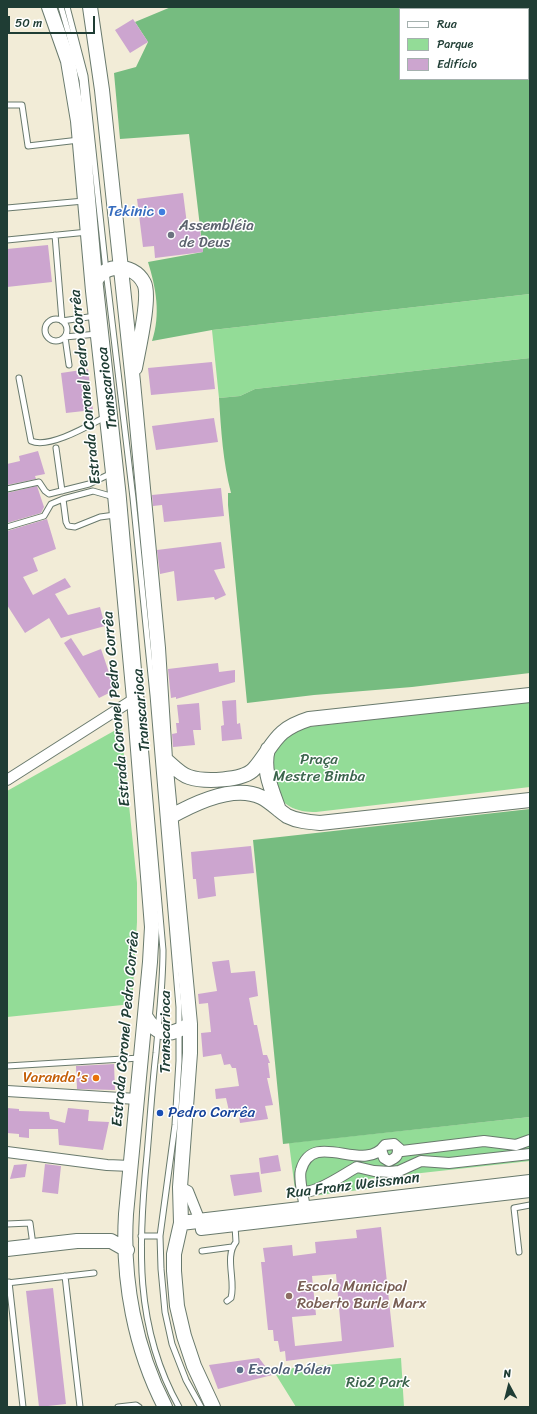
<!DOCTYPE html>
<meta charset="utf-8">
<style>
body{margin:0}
#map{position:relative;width:537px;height:1414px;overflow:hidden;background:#f2ecd7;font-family:Sriracha,sans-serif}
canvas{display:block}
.frame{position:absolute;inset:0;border:8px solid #1f3d34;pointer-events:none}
.legend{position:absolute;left:399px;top:8px;width:130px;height:72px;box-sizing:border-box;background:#fff;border:1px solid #a5b1ae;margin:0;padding:5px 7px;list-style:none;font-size:12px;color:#1f3d34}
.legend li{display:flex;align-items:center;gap:8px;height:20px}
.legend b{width:20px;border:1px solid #a5b1ae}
.north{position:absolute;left:489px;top:1366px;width:40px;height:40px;-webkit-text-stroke:3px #fff;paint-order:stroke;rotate:353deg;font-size:11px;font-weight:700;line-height:16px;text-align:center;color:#1f3d34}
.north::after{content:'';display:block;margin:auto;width:14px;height:18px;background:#1f3d34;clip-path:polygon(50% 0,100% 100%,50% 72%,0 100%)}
.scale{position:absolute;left:8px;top:16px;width:87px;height:18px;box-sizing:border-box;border:2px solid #1f3d34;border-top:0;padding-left:5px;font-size:12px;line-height:14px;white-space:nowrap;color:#1f3d34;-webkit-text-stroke:3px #fff;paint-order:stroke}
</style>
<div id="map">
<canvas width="537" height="1414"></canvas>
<div class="frame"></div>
<ul class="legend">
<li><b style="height:5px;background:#fff"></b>Rua</li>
<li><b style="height:11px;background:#93dc97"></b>Parque</li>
<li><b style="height:11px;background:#cca5cf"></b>Edifício</li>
</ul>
<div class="north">N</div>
<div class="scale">50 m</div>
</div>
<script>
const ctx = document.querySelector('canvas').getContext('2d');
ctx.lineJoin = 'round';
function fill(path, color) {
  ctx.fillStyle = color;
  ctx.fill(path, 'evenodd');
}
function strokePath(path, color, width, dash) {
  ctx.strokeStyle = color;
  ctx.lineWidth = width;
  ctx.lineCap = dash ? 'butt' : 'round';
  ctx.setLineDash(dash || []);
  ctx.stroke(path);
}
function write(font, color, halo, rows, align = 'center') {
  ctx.font = font + ' Sriracha,sans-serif';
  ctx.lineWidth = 3;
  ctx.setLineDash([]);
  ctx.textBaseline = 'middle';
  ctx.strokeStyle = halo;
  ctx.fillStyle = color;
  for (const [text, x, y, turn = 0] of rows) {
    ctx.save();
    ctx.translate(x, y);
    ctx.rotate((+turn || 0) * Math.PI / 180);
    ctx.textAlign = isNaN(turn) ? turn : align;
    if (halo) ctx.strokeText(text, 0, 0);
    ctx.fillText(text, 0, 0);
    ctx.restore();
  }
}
fill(new Path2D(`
 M530,294v64l-275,31 -15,7 -21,2 -7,-68z
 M530,702v85l-214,25c-9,0 -19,-1 -27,-6 -20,-12 -21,-49 -9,-65 4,-5 13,-9 18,-13z
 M121,727l16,156v39l-5,82 -125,13v-226z
 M530,1117v44l-163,18v10l-71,9 -7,-55z
 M401,1358l3,49h-108l-23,-37z`), '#93dc97');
fill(new Path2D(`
 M171,7h359v287l-318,36 -60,11c9,-27 4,-53 -4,-79l55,-10 -14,-118 -69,5 -6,-66 22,-6 12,-25 -13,-20zM400,9h128v70h-128z
 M530,358v315l-118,14 -98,8 -67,8 -19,-198v-12h3c-8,-31 -10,-63 -12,-95l21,-2 15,-7z
 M530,809v308l-247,27 -30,-304z`), '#76bc80');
fill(new Path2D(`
 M133,19l15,23 -18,11 -15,-23z
 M183,193l4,31 12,-1 4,29 -48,6 -1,-12 -11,1 -6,-48z
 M48,245l4,37 -45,5v-38z
 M212,362l3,27 -64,6 -3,-27z
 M88,369l5,41 -27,3 -5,-40z
 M214,418l4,24 -62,8 -4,-24z
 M38,451l7,23 -10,2 1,3 -29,6v-21l13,-3 -1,-5z
 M37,486l7,21 -3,6 -34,10v-30z
 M221,488l3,28 -60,6 -2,-17 -9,1 -1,-11z
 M47,519l9,30 -23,9 5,13 -15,6 10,18 32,-17 6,9 -16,7 13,21 32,-8 5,19 -44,12 -12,-20 -24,15 -18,-28v-74z
 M221,542l4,26 -11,2 12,25 -11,5 -1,-3 -37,4 -3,-30 -14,3 -3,-24z
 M71,638l12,18 18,-7 14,41 -16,8 -35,-55z
 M218,663l1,9 16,-2v12l-59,17v-2l-5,1 -3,-29z
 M236,700l1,24 3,-1 2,16 -20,2 -1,-15 3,-1 -2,-24z
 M199,703l2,27h-8l2,15 -22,2 -1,-13 5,-1 -1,-10h3l-2,-18z
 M251,846l3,27 -40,4 2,19 -18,3 -2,-20h-3l-2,-27z
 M229,960l2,13 24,-2 3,25 -9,2 5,27h3l6,30h4l3,8h-2l2,15h-3l6,27 -8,1 3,13 -28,4 -2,-14 -9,2 -3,-13 -10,1 -1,-10 24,-3 -3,-18h-4l-2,-4 -6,1 -3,-11 -18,3 -2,-24 10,-1 -3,-29 -9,1 -1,-10 19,-3 -5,-29z
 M114,1064l1,26 -38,-1 -1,-23z
 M7,1108l12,1v2l30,1 1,7 15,4 3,-15 21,2 -1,11 21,1 -6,28 -44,-5 -1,-16h-29v9l-10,-1v-3l-12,-1z
 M278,1155l3,16 -20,3 -2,-16z
 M27,1164l-2,13 -15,2 4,-14z
 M45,1164l16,2 -3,28 -16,-2z
 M259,1172l3,20 -28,4 -4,-21z
 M381,1227l13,120 -108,14 -1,-10 -5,1 -2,-11h-4l-1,-11h-5l-7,-68h4l-2,-14 29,-3 1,11 23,-3 -1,-11 42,-4 -1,-8zM336,1274l6,67 -47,5 -3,-29 24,-2 -4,-39z
 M53,1288l13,116 -27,3 -13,-116z
 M259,1358l13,17 -54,14 -9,-24z`), '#cca5cf');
const lane = new Path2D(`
 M61,7l21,73 17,192
 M67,7l18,69 21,195 27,227 20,197 26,312v54l-4,64 -15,111 1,33 4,43 7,32 14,36 15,27
 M7,105h15l6,41 51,-6
 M7,208l77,-7
 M55,235l7,86 33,-5
 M7,240l81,-8
 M100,282l23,211 40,457c0,34 -4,68 -7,103 -4,34 -6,68 -9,102 -9,89 -13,172 32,252
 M45 330a11 11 0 1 1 22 0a11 11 0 1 1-22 0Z
 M69,365l-4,-28 32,-3
 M19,378l12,63c18,8 57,-15 74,-24
 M56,448l6,43
 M7,489l32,-7 6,9 4,3 40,-10 23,-11
 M63,499l3,23 2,4 7,1 25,-10 15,-2
 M7,527l37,-11 7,-12 12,-5 30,-8 21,6
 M7,1066l133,-8
 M7,1224l23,-1 3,22
 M141,1236h19
 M202,1251l30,-4
 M519,1252l-5,-44 16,-3
 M65,1276l15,131
 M9,1282l14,125
 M7,1283l87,-10
 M227,1301l4,-3c5,-18 -7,-41 5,-56l-1,-16
 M118,1407l18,-2 3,2`);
const street = new Path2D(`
 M7,780l127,-81
 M7,1091l130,8
 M381,1150l3,8 5,3c7,-3 9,-5 9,-12
 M7,1152l100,13 24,1
 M180,1187l8,4 12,30 1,9 329,-38
 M303,1191c12,4 41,-17 54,-24l17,4 16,1 9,-1 22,-10 28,2 81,-9
 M305,1209c-1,-10 -7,-31 -4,-39 12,-42 63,5 84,-25l9,-1 8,7 82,-10 32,4 14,-5`);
const secondary = new Path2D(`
 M49,7l19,54 10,60 15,170 20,182 21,226 18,228 -2,35 -24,252c-4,66 9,135 39,193
 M90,7l12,83 31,292 25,266 7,111 25,265v29l-10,134 1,36 -7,31v17l3,35 7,30 10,30 19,41
 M93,288c5,-25 40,-27 51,-5 7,13 -6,68 -9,85
 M268,749c-6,21 4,41 11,61
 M165,759c7,6 15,15 24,18 15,5 54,4 65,-8 21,-25 20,-39 55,-50l221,-24
 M170,817c23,-13 64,-33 91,-20 10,5 17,13 26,19 10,5 21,6 33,7l210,-23
 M145,1016c13,21 25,21 45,8
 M181,1223l349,-41
 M7,1249l70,-8h34l16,9`);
strokePath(lane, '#697a6d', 7);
strokePath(street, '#697a6d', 12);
strokePath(secondary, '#697a6d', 16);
strokePath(lane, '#fff', 5);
strokePath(street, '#fff', 10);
strokePath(secondary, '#fff', 14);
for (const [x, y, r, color] of [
 [162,212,4,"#3f7fe0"],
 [171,235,4,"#6b7280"],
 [96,1078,4,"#e8710a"],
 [160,1113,4,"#1a4fb4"],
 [289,1296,4,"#8d6e63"],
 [240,1370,4,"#5c6f8a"]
]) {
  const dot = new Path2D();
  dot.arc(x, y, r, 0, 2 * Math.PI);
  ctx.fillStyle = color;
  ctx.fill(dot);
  strokePath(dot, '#fff', 1.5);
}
write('15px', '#366cbe', '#fff', [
 ["Tekinic",154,212]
], 'right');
write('15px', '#5b616d', '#fff', [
 ["Assembléia",179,226],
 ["de Deus",179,243]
], 'left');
write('15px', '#1f3d34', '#fff', [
 ["Estrada Coronel Pedro Corrêa",86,387,-96],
 ["Transcarioca",108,388,-97],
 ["Estrada Coronel Pedro Corrêa",117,709,-95],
 ["Transcarioca",142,710,-95],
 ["Estrada Coronel Pedro Corrêa",126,1029,-85],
 ["Transcarioca",166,1032,-90],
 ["Rua Franz Weissman",353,1186,-7]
]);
write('15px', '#3c654d', '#fff', [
 ["Praça",319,760],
 ["Mestre Bimba",319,777],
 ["Rio2 Park",378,1383]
]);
write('15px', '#c56008', '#fff', [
 ["Varanda's",88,1078]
], 'right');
write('15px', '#164399', '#fff', [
 ["Pedro Corrêa",168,1113]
], 'left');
write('15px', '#785e54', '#fff', [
 ["Escola Municipal",297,1287],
 ["Roberto Burle Marx",297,1304]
], 'left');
write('15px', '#4e5e75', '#fff', [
 ["Escola Pólen",248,1370]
], 'left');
</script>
